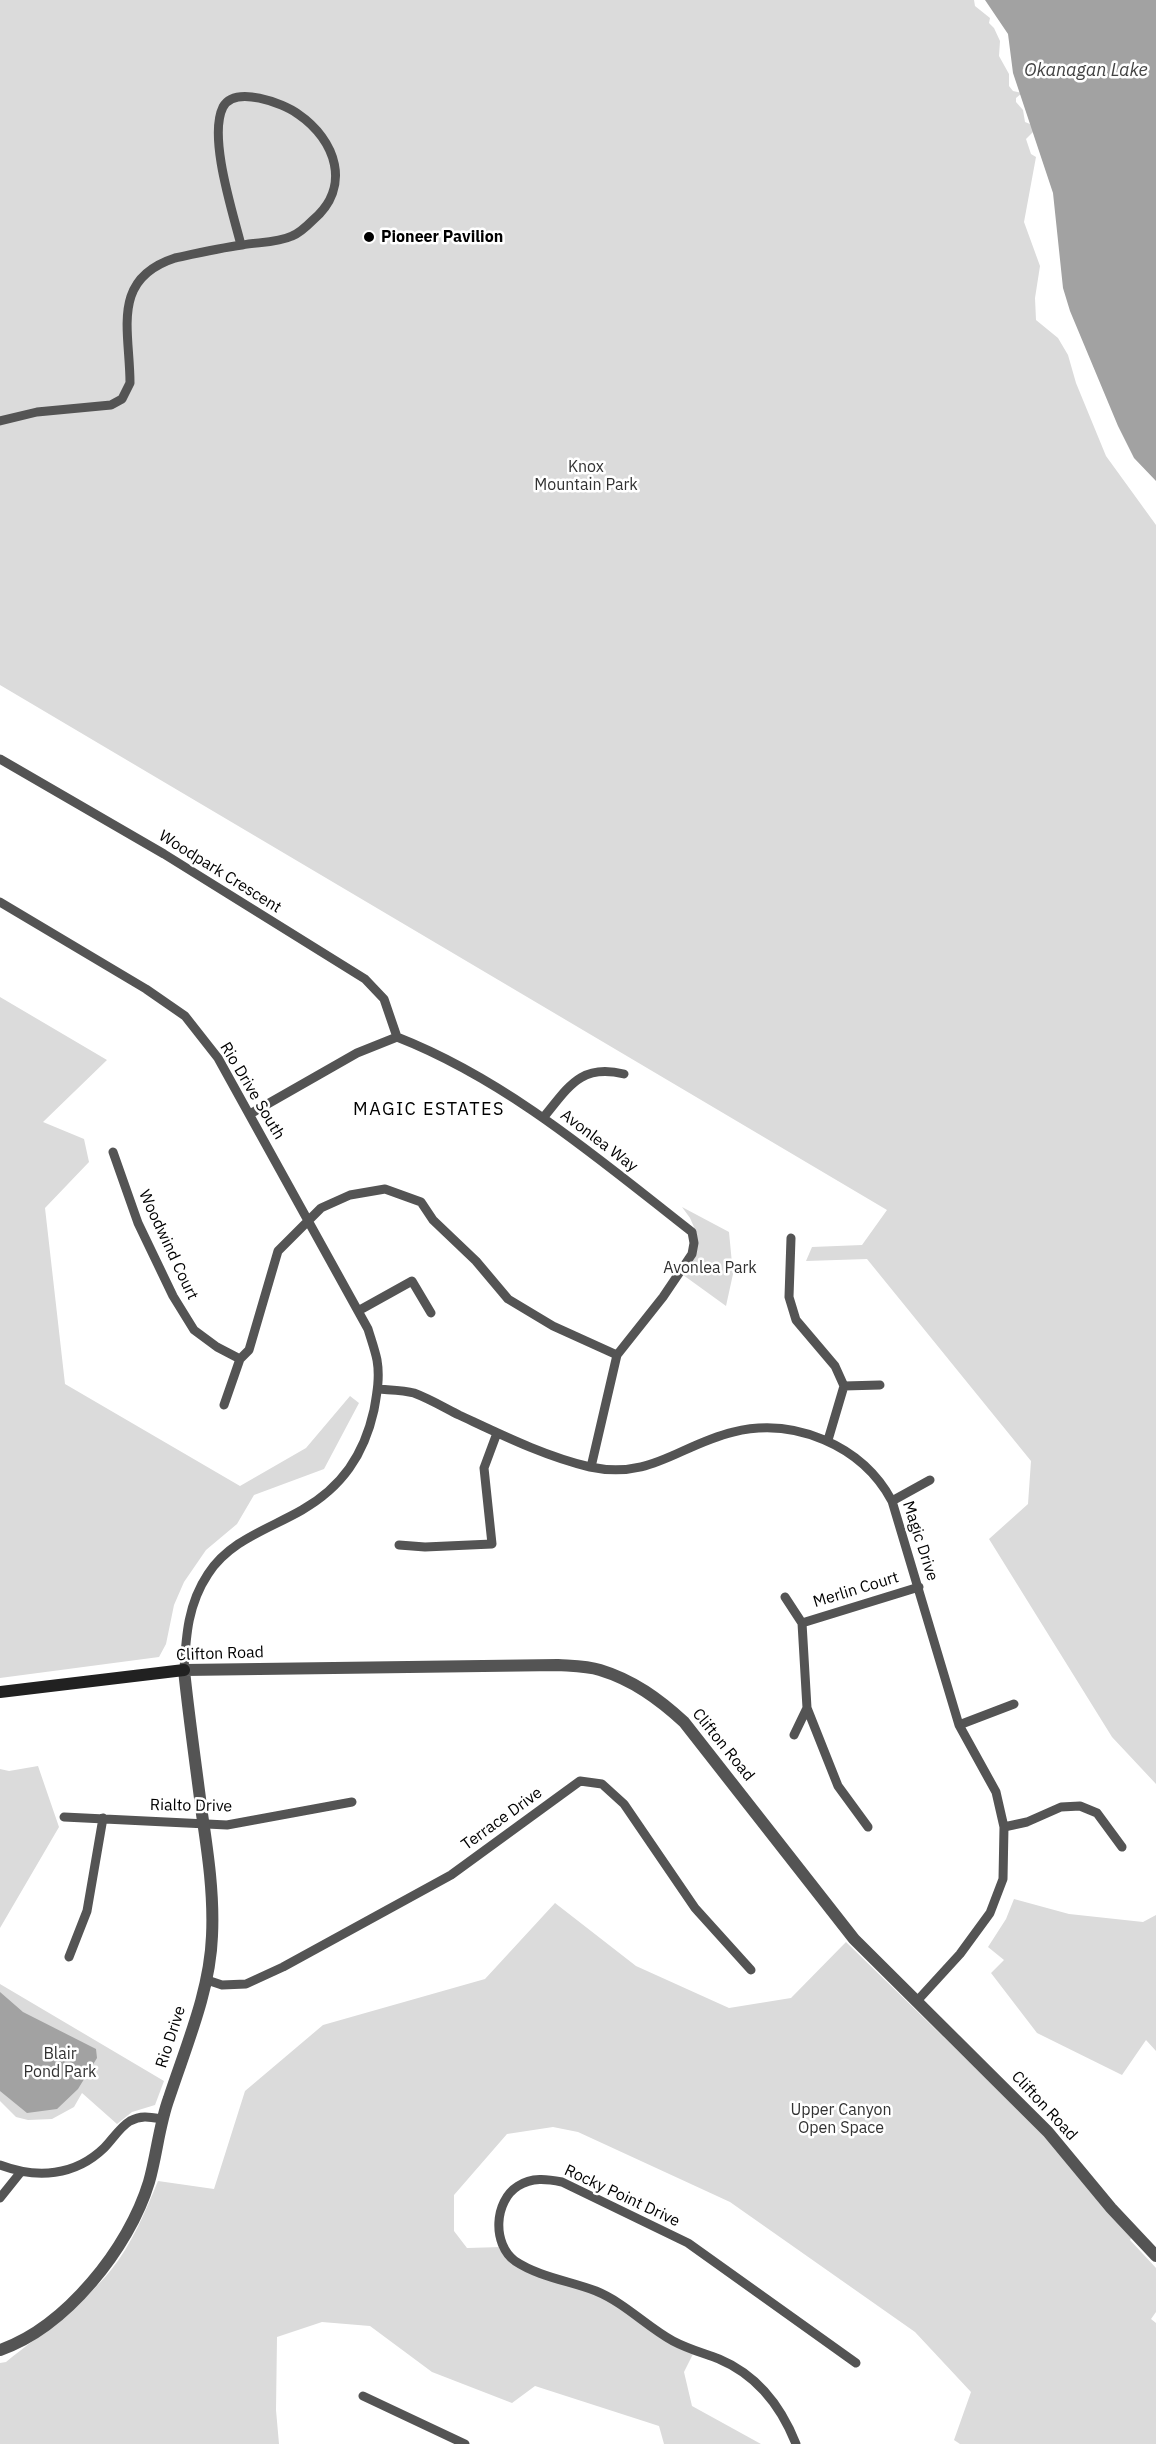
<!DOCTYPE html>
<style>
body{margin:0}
canvas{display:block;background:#fff}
</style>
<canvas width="1156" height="2444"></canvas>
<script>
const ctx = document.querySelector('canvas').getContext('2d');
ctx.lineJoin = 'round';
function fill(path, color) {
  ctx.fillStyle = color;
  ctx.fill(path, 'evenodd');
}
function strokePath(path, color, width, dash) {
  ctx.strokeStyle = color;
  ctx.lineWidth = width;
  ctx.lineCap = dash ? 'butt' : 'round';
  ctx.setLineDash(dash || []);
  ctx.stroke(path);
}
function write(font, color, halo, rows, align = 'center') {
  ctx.font = font + ' "IBM Plex Sans",sans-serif';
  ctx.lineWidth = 5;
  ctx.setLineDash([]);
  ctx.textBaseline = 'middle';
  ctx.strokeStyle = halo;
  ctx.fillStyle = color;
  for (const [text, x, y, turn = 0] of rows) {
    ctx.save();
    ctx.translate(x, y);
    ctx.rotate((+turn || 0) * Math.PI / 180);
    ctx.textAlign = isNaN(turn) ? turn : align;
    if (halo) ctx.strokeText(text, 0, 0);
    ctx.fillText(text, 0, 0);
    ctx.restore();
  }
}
fill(new Path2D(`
 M0,0h974l1,6 15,12 -1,5 5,5 6,13 -1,15 10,18v12l4,5 9,2 -6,5v4l7,8 2,12 5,2 4,7 -8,8 5,15 5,3 -12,65 16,44 -5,32 1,22 22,18 10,17 8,28 30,73 50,69v1259l-44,-47 -123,-198 39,-35 3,-43 -164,-202 -61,2 6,-14 50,-2 25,-35 -887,-525z
 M0,997l107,63 -64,62 41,17 5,23 -44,46 20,176 175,102 66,-38 44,-52 9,7 -35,66 -70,26 -17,29 -31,26 -22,32 -10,23 -8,39 -7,13 -159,21z
 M682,1207l47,25 4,42 -7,32 -47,-34 18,-38 -7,-16z
 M38,1766l21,61 -59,101v-159l9,2z
 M1014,1899l55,15 74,8 13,-7v136l-10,-11 -24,35 -85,-42 -46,-60 13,-13 -16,-13 18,-28z
 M555,1903l81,63 93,42 62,-10 55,-56 197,192 91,99 -4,7 26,28v44l-5,7 5,4v121h-196l-6,-4 17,-48 -56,-60 -185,-130 -152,-70 -25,-5 -46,7 -53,61v36l13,17 35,-1 10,14 84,31 97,62 -9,18 8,34 69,38h-97l-5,-18 -124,-40 -23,17 -80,-31 -62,-46 -48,-4 -45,15 -1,73 3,34h-279v-81l6,-1c36,-29 76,-56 105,-92 21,-26 34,-58 47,-89l56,8 31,-98 78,-66 162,-46z
 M0,1984l164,97 -9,24 -23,7 -15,12 -35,-31 -8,14 -22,12 -24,1 -12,-3 -16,-16z`), '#dbdbdb');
fill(new Path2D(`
 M985,0h171v481l-22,-23 -16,-32 -48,-115 -7,-23 -10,-95 -40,-120 -5,-39z
 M0,1992l23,20 73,37 1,9 -19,31 -21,20 -30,4 -27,-22z`), '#a2a2a2');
strokePath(new Path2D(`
 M0,421l37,-9 74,-7 11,-6 8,-16c0,-52 -20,-104 45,-125 23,-5 45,-10 67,-13 16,-3 35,-2 50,-9 8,-3 15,-10 21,-16 39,-33 23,-80 -15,-106 -15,-11 -63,-29 -75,-7 -15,30 10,106 18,138
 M0,759l164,95 201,125 19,20 13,38
 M0,902l146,87 39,27 33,42 150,271c3,10 7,21 9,31 3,17 0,33 -3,50 -10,45 -32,77 -72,100 -33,19 -72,30 -94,64 -20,30 -22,61 -24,96
 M250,1114l107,-61 40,-16c110,43 203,123 295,195l2,11 -2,11 -29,43 -46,58 -26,112
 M543,1118c25,-30 37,-55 81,-44
 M113,1152l25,71 35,73 21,34 23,17 23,12
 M791,1238l-2,59 7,23 39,46 9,20 -16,54
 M358,1311l54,-30 19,32
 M844,1386l36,-1
 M378,1389c12,1 26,1 36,4 16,6 31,15 45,22 43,20 85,41 131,52 61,13 89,-22 143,-35 61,-15 129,13 159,69l67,224 37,67 8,35 -1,52 -13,34 -30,41 -43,47
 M224,1405l16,-46 9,-9 29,-99 43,-43 29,-13 35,-6 36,13 12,18 43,41 32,38 45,27 64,29
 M892,1501l38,-21
 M399,1545l26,2 67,-3 -8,-76 13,-35
 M785,1597l17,26
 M959,1725l55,-21
 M794,1735l13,-27
 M64,1817l163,8 125,-23
 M868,1827l-30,-41 -31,-78 -5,-85 117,-36
 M1004,1827l23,-5 34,-15 19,-1 17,7 25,34
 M69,1957l18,-46 16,-93
 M207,1980l15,5 24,-1 37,-17 168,-92 129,-94 22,3 22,20 71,104 56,62
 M0,2165c37,14 75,11 104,-17 8,-8 16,-21 26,-27 11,-6 20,-4 32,-2
 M0,2198l20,-25
 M363,2396l102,48
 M796,2444c-15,-38 -39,-69 -77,-85 -16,-6 -31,-10 -46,-18 -27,-15 -48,-38 -77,-50 -26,-10 -57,-14 -81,-30 -23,-17 -21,-60 3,-75 14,-9 29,-7 44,-4l126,61 168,120`), '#545454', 9);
strokePath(new Path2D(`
 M0,2350c66,-23 129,-102 149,-168 8,-28 10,-57 20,-84 17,-52 41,-107 43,-162 2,-41 -4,-82 -10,-122 -6,-48 -13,-96 -18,-144l374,-5c13,1 29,1 42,5 33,10 59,29 84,52l170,217 194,193 63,76 45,48`), '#545454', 12);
strokePath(new Path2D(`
 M0,1692l184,-22`), '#212121', 12);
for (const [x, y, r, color] of [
 [369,237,6,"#000"]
]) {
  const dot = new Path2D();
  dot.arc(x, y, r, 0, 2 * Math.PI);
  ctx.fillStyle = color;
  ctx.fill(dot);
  strokePath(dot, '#fff', 2);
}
write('bold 16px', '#000', '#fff', [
 ["Pioneer Pavilion",381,237]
], 'left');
write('16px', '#323232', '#fff', [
 ["Knox",586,467],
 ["Mountain Park",586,485],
 ["Avonlea Park",710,1268],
 ["Blair",60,2054],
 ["Pond Park",60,2072],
 ["Upper Canyon",841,2110],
 ["Open Space",841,2128]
]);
write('16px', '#000', '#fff', [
 ["Woodpark Crescent",220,872,32],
 ["Rio Drive South",252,1091,59],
 ["Avonlea Way",599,1141,37],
 ["Woodwind Court",168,1245,65],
 ["Magic Drive",920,1541,72],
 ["Merlin Court",856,1590,-17],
 ["Clifton Road",220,1654,-2],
 ["Clifton Road",723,1745,51],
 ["Rialto Drive",191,1806,1],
 ["Terrace Drive",502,1819,-36],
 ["Rio Drive",171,2037,-72],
 ["Clifton Road",1044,2106,47],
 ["Rocky Point Drive",622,2196,25]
]);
write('italic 18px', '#434343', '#fff', [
 ["Okanagan Lake",1086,71]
]);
ctx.letterSpacing = '1.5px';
write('18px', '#000', '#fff', [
 ["MAGIC ESTATES",429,1110]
]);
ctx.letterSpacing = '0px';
</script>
